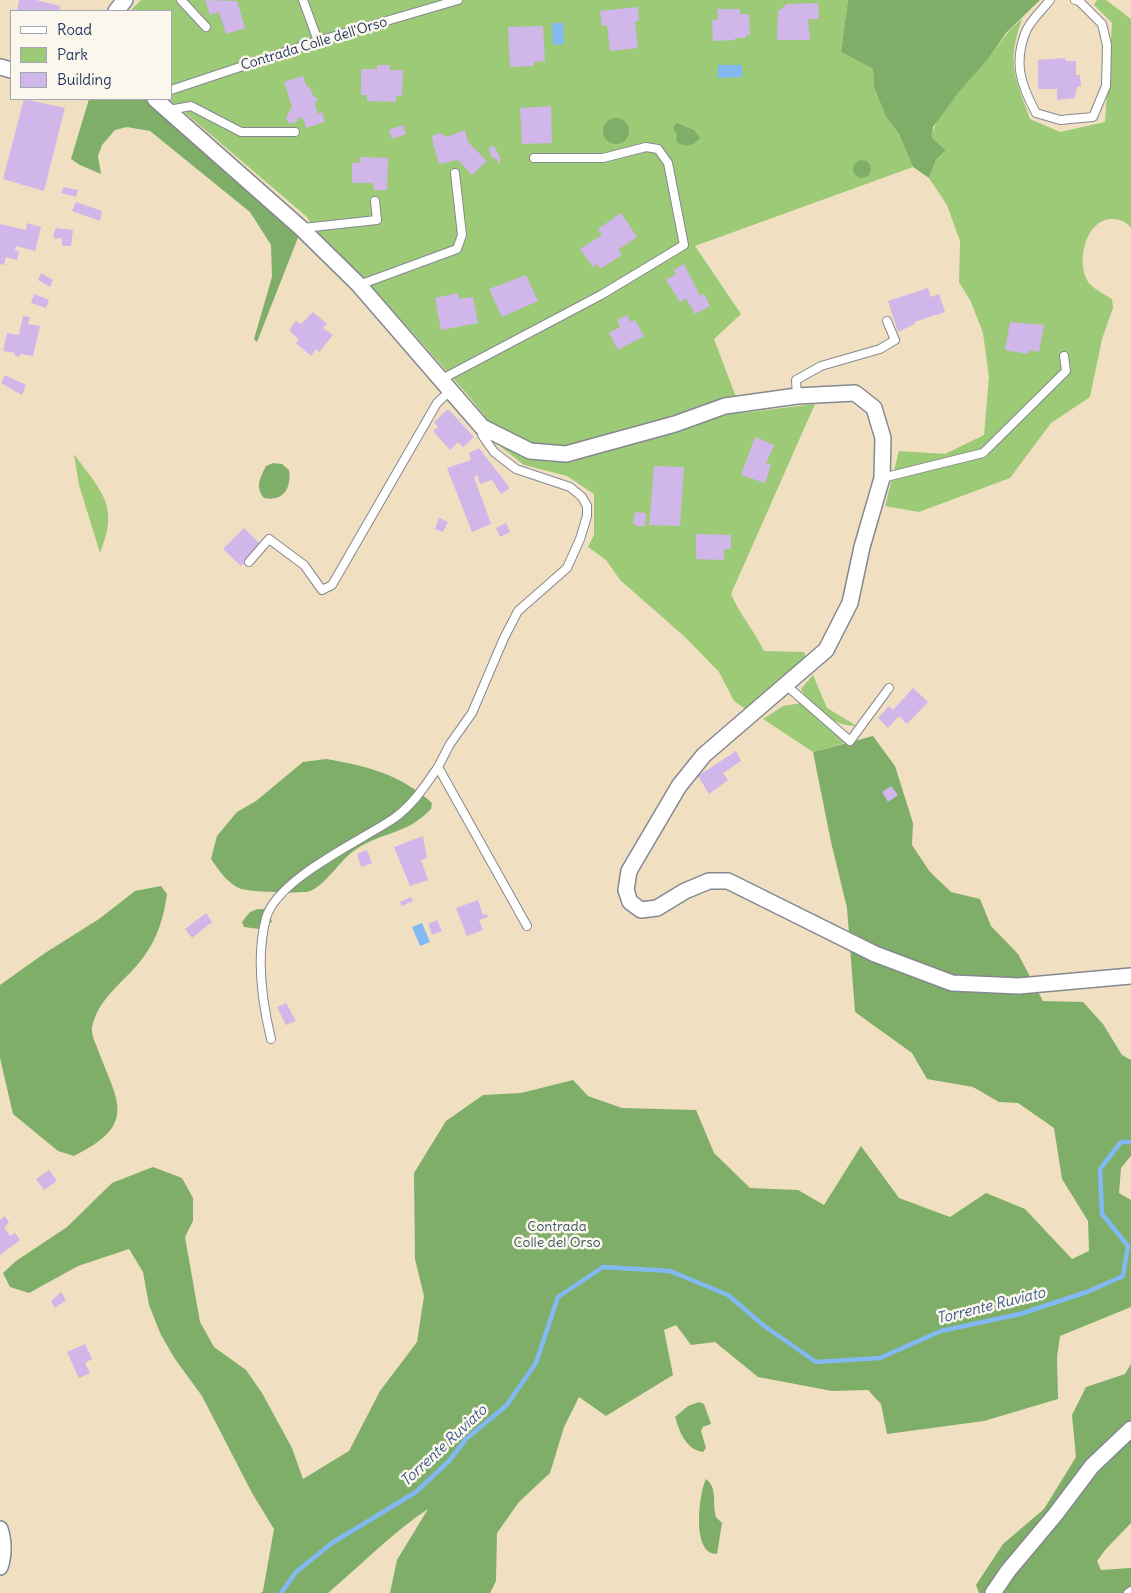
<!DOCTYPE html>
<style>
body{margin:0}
#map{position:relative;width:1131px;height:1593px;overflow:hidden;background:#f0e0c1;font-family:Delius,sans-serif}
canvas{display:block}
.legend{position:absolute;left:10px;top:10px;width:162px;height:90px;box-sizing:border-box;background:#fbf7ec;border:1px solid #a1a7b3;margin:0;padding:6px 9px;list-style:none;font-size:15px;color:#1b2f5e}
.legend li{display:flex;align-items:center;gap:10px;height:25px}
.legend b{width:25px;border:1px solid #a1a7b3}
</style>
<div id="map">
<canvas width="1131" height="1593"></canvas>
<ul class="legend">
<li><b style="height:6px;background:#fff"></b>Road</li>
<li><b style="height:14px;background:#9dca77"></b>Park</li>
<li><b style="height:14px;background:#d0b6e9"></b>Building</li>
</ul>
</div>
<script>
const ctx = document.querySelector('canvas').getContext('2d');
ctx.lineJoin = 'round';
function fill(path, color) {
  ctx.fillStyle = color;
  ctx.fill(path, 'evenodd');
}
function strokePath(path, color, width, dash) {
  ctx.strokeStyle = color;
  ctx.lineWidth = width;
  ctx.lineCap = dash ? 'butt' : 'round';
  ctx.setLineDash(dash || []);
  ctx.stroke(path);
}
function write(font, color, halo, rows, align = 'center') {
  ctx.font = font + ' Delius,sans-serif';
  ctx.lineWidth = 5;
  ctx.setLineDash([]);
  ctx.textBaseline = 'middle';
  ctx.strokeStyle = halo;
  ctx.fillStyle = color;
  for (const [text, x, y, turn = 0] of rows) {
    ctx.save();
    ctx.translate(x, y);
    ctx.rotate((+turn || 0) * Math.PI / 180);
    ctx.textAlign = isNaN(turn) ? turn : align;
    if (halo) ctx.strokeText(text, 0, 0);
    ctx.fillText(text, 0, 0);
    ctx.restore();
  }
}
fill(new Path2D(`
 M141,0h707l-7,52 32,17 1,18 12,30 13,17 14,33 -218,79 46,68 -27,25 28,74 73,-9 -84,190c9,21 23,36 33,57l40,1 4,9 -60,50 -14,-10 -15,-29 -34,-35 -65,-57 -14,-20 -18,-13 6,-12v-41l-27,-18 -43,-11 -23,-18 -14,-28 -20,-25 -88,-99 -57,-55 -15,-23 -138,-118h2v-88h-41z
 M1097,0h9l25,19v209c-5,-7 -12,-9 -20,-9 -27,1 -36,48 -21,65 5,6 16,11 22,15l1,9 -11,31 -12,58 -39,26 -41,55 -91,34 -34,-6 14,-55 46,3 39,-19 5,-58 -6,-44 -12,-31 -12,-20 1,-41 -13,-36 -18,-27 7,-18 10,-10 -14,-12c2,-27 38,-57 55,-78 13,-16 18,-27 35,-41 -16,46 -7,57 8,100l30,13 45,-10 7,-99 -18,-18z
 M74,454c27,38 46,50 26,99l-21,-68z
 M813,675l14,33 30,18c-23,0 -45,-16 -56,-37z
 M801,703l47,39 -35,10 -50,-33 20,-13z`), '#9dca77');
fill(new Path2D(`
 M848,0h192l-34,33 -18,26 -30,34 -25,34 -1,11 14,12 -10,10 -7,18 -16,-11 -14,-33 -13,-17 -12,-30 -1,-18 -32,-17z
 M89,99h61l149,136 -42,107 -3,-3 18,-62 -1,-32 -21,-33 -100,-81 -23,-4 -12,3 -13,15 -4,11 3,18 -21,-9 -9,-6z
 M603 131a13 13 0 1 1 26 0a13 13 0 1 1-26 0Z
 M677,123l17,7 6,8c-6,8 -17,10 -24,3l1,-6 -4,-8z
 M853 169a9 9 0 1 1 18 0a9 9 0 1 1-18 0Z
 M273,463l9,1 7,6c3,18 -6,32 -25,28 -9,-11 -4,-20 2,-32z
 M873,736l22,30 18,57 -1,22 18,27 21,20 29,7 11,27 27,28 25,47 40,1 20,22 19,31 9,5v96l-10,12 -2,25 12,7v107l-71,29 -3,21 1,42 -74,22 -97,13 -6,-30 -13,-14 -36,1 -74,-14 -43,-35 -24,3 -15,-20 -12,5 9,45 -67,41 -27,-19 -15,30 -14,46 -31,29 -22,31 -1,48 -6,12h-100l7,-33 31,-51c-36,24 -67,56 -100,84h-67l2,-2 11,-62 -22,-36 -50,-97 -27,-37 -14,-24 -12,-30 -6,-33 -14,-23 -51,17 -49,27 -19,-6 -7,-14 13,-12 51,-34 45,-44 41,-16 29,11 11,20v23l-8,16 15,85 14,25 32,23 16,23 30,55 11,31 46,-28 31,-60 37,-49 7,-46 -9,-37 -1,-86 32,-52 37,-26 38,-2 52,-13 15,16 34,12 74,2 18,43 36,35 48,2 26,15 37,-59 38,52 51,19 36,-24 39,16 47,50 17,-8 -1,-30 -26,-42 -8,-51 -36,-25 -19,-1 -26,-15 -46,-8 -15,-26 -57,-41 -8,-104 -16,-66 -18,-90z
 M326,759c41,7 74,15 106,44l-1,6c-26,27 -49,22 -76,41 -15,10 -29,35 -45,41 -7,3 -65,1 -71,-3 -13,-6 -20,-18 -28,-29l6,-23 20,-24 19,-11 47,-39z
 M161,886l6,8c-3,22 -9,43 -22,61 -18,26 -47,41 -53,73 -1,7 4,16 6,22 20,53 40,74 -24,106l-16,-5 -45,-37 -13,-56v-73l45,-32 54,-34 36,-28z
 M258,909h6l5,3 3,10 -13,7 -15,-2 -2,-5 8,-10z
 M1131,1364v159l-26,27 -8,11 4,9 30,-2v25h-152l-3,-8 27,-41 41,-35 32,-52 -4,-42 14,-28 39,-13z
 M699,1402l5,2 7,20 -8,3 -2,4 5,17 -3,4c-18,-3 -23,-20 -28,-35l13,-11z
 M706,1479c12,9 6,24 10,38l6,6 -5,31c-26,1 -18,-61 -11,-75z`), '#7eae68');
fill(new Path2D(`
 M552,23h11l1,21 -11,1z
 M718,65h24v12l-24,1z
 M422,923l8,19 -10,4 -8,-19z`), '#83b9f2');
strokePath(new Path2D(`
 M281,1593l15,-21 36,-29 84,-51 33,-31 17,-22 40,-33 30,-43 22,-66 45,-30 67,4 58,24 35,30 53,37 64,-4 61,-27 79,-17 67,-22 36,-16 5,-30 -26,-32 -2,-45 21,-27h10`), '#83b9f2', 4.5);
fill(new Path2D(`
 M19,0h17l24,6 -1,5h-42z
 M205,0l32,1 8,27 -19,6 -7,-22 -9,3z
 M818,3l1,16h-11l2,21h-33l1,-29 9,-7z
 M638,7l1,14 -4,1 3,26 -28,3 -3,-26 -5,1 -2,-15z
 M717,9h23v5h9l1,21h-4v3h-11v2l-22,1 -1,-21h6z
 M543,26l2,35 -11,1v4l-24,1 -2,-40z
 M1065,58l1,3h10v14h4l1,11 -4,1 -2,11 -18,2v-11h-19v-29z
 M377,65h13v5h13l-1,26h-6v6l-29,-1v-6h-6v-26h16z
 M303,76l4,11h3l3,9 5,2 -3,5 3,11 4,-2 3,10 -19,6 -2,-8 -5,-3 -3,5 -7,2 -3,-7 6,-10 -8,-25z
 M24,99l41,9 -21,83 -41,-12z
 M551,106l1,37 -30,1 -2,-36z
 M403,125l3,9 -14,5 -3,-9z
 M465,130l3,12 19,19 -15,14 -14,-15 -19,4 -4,-15 -3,-3h2l-2,-10 8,-3 7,4z
 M494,146l7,13 -2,5 -3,-6 -3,1 -5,-11z
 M360,157l28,1 -1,32h-13l-1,-7h-21v-20h8z
 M64,187l14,3 -2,7 -15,-4z
 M76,202l26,9 -2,10 -28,-10z
 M621,213l16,24 -19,13 4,5 -22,14 -3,-5 -4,3 -13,-18 22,-14 -4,-6z
 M27,223l14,4 -6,24 -19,-5 -1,5h4l-2,9 -11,-3 -2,8 -4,-1v-40l26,6z
 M56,228l17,2 -2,16h-9v-8l-7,1 -2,-4z
 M684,264l16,32 4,-2 6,12 -15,8 -9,-15 -6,3 -14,-22 10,-6 -2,-4z
 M41,273l12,7 -3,7 -12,-7z
 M526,275l12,26 -36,16 -13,-28z
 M928,288l3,9 8,-3 6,18 -31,10 1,2 -17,8 -10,-31z
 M458,293l1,6 14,-2 5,26 -37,7 -6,-32z
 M34,294l15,6 -3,8 -15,-5z
 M313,312l14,12 -4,4 10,7 -14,17 -3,-3 -5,7 -15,-13 3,-3 -10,-10 7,-9 5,3z
 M627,315l4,7 4,-2 9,16 -26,14 -9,-17 11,-6 -3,-7z
 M23,316l7,1 -2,7 12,2 -7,30 -13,-2 -1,3 -4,-1v-3l-12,-2 4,-18 12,2z
 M1010,322l34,3 -5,27 -10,-2 -1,4 -23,-4z
 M5,375l21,10 -4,10 -21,-12z
 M448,409l26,28 -11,10 -5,-5 -8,8 -17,-19 5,-4 -4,-5z
 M755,437l19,8 -8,18 5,2 -6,18 -24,-8z
 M479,448l31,40 -9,6 -9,-14 -12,4 -3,-9 -3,2 17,47 -19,8 -25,-64 24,-8 -2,-7z
 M654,466l30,1 -4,59 -31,-1z
 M635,512l11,1 -1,13h-9l-3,-3z
 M439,518l9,4 -5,10 -8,-3z
 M506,523l4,9 -10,5 -4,-9z
 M244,528l18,18 -21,20 -18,-17z
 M696,534l35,1v14h-7v11l-28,-1z
 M913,688l15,14 -21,22 -8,-8 -11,12 -10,-10 11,-12 4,4z
 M736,751l5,10 -18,12 5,7 -19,14 -11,-18z
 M891,786l7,9 -10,7 -6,-10z
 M423,836l4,22 -6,2 7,20 -18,6 -16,-39z
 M367,850l5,13 -11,4 -4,-13z
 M411,897l2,4 -11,5 -2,-4z
 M478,900l5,15 4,-1 1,3 -9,3 4,10 -16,6 -11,-28z
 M206,913l6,9 -20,16 -7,-9z
 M437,920l5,11 -10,4 -4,-11z
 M286,1003l10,18 -10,4 -9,-18z
 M49,1170l8,11 -13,9 -8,-11z
 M5,1216l4,7 -5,4 6,9 5,-3 5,7 -20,15v-35z
 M61,1292l5,8 -11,8 -4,-7z
 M85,1344l7,15 -7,4 5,10 -11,5 -12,-26z`), '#d0b6e9');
const service = new Path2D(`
 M181,0l25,27
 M303,0l15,41
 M1050,0c-8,10 -19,20 -24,31 -13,32 -5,54 10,82l24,7 33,-3 13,-31 1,-41 -5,-21 -23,-23 -4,-1
 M171,90l147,-49 140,-41
 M169,110l22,-4 50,26h54
 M303,228l74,-8 -2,-19
 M359,285l98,-36 5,-14 -7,-62
 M442,379l159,-84 83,-50 -16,-82 -10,-14 -12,-2 -43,11h-69
 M797,396l-1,-16 25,-14 59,-17 15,-9 -8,-19
 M482,427v8l12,17 22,17 54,18 12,10 5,9v10l-7,23 -13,29 -49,43 -14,27 -32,75 -22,31 -12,23 89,159
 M882,478l101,-25 83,-82 -2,-15
 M249,562l20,-23 35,26 18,25 10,-5 105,-182 14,-13
 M787,686l63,55 39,-53
 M271,1039c-9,-37 -15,-83 -5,-121 11,-39 94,-77 127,-99 19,-13 32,-33 45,-52
 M1128,1593l3,-2`);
const minor = new Path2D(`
 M116,11l9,-11
 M0,67l11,3
 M155,99l146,129 58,57 123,142 48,24 36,3 109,-30 50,-18 72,-10 58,-3 19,15 9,30 -1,40 -20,69 -12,56 -24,47 -122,105 -25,31 -50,85 -3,19 4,12 11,8 16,-2 28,-17 24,-10h19l147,73 77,29 67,3 112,-10
 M0,1529c4,11 4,27 0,38
 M993,1593l15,-22 47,-56 37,-49 39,-37`);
strokePath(service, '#868890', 10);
strokePath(minor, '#868890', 18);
strokePath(service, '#fff', 8);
strokePath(minor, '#fff', 15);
write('14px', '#1b2f5e', '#fbf7ec', [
 ["Contrada Colle dell'Orso",314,44,-17]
]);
write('14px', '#3c5664', '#fbf7ec', [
 ["Contrada",557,1227],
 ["Colle del Orso",557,1243]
]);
write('italic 15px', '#3a588a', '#fbf7ec', [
 ["Torrente Ruviato",991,1306,-14],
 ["Torrente Ruviato",444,1446,-43]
]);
</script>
